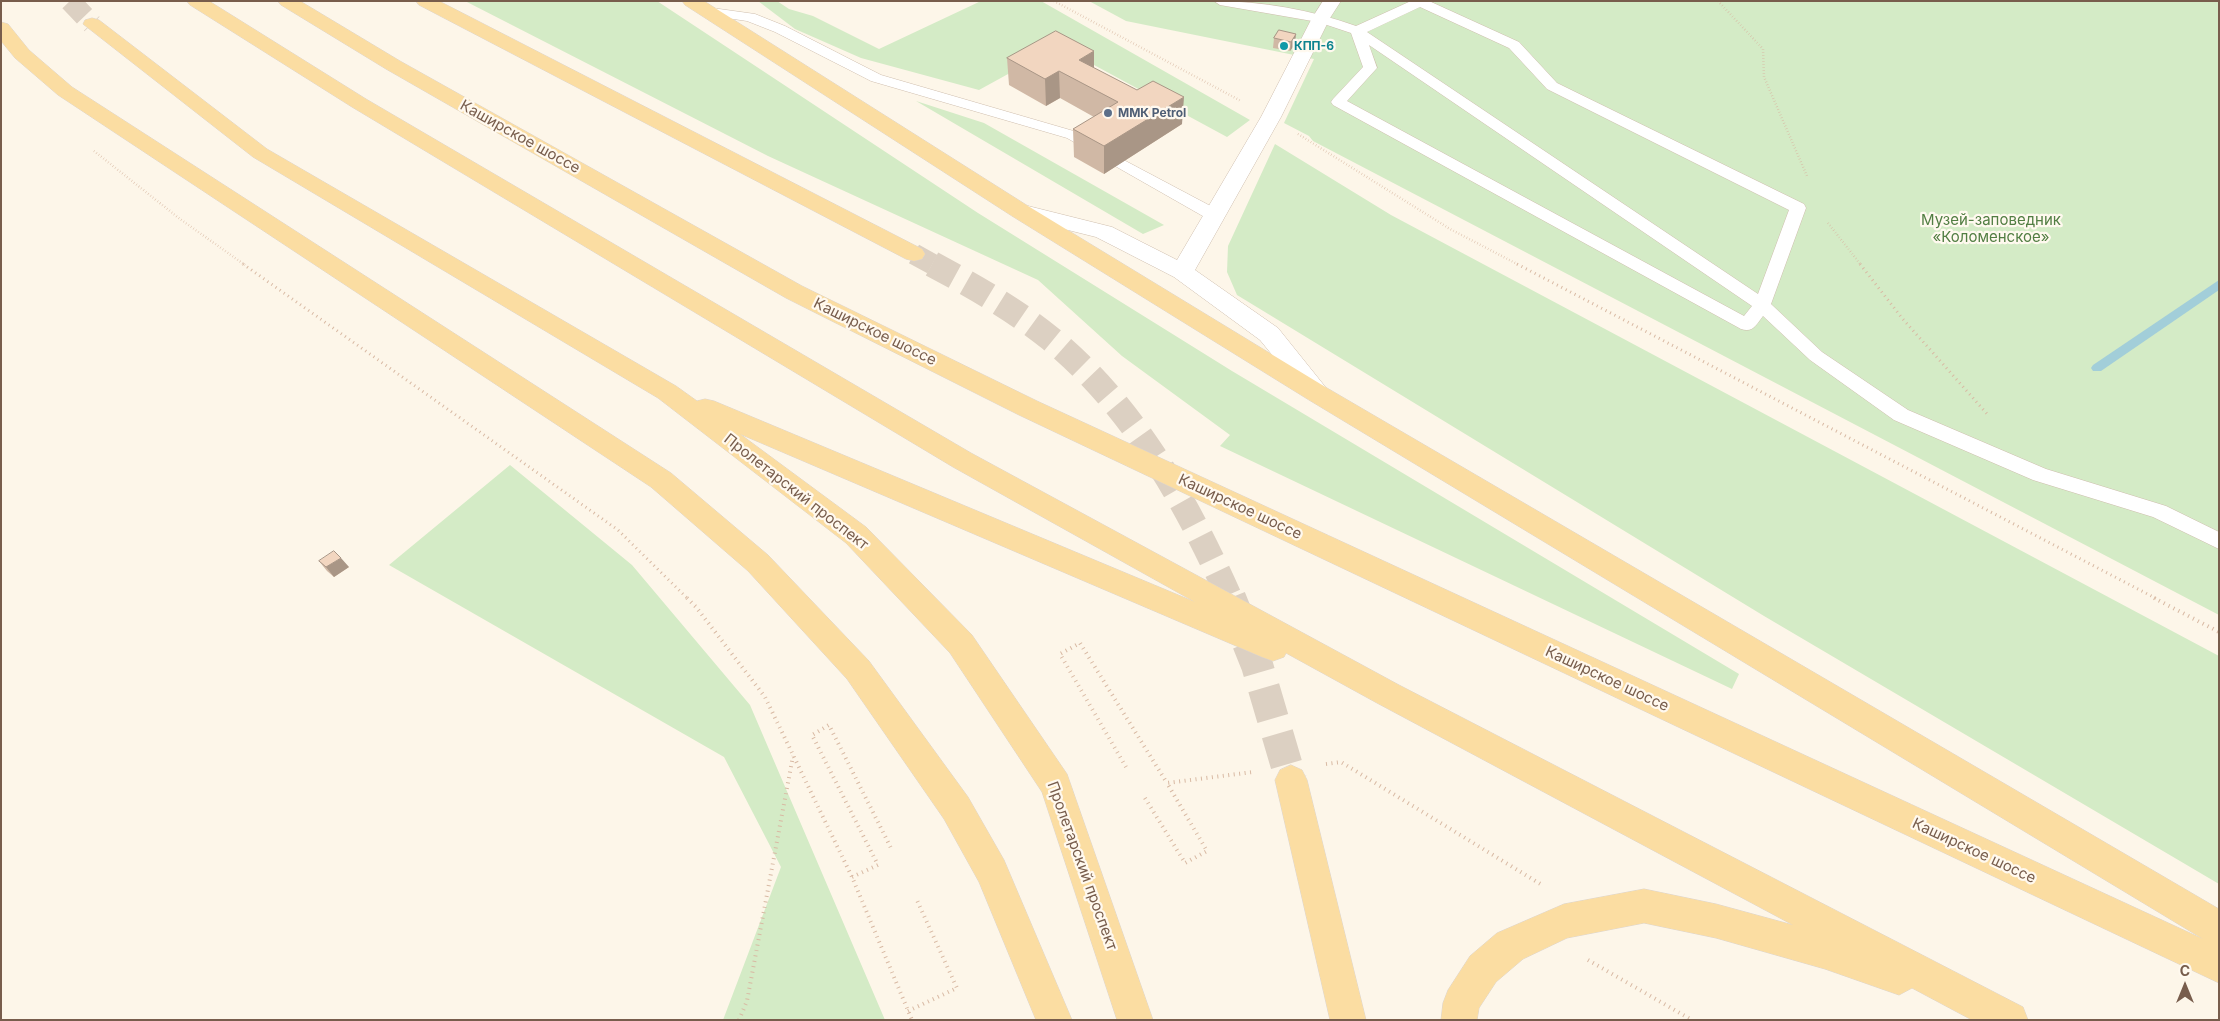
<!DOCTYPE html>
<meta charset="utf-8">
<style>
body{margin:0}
#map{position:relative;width:2220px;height:1021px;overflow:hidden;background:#fdf6e9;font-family:Inter,sans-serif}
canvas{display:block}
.frame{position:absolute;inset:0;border:2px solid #785d4c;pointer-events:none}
.north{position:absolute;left:2160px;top:961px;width:50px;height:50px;-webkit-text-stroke:4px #fff9ef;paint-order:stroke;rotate:0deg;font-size:14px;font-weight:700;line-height:20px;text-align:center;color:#785d4c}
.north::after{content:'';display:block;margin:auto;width:18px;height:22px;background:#785d4c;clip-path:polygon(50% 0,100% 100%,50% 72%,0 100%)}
</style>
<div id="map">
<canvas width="2220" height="1021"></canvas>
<div class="frame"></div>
<div class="north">С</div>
</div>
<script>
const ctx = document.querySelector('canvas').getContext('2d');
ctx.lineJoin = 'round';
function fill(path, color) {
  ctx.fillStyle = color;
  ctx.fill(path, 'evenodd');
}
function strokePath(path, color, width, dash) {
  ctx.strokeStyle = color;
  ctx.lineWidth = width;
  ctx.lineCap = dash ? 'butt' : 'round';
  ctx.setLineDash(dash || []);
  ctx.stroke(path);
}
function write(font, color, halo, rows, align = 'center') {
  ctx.font = font + ' Inter,sans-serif';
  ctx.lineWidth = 4.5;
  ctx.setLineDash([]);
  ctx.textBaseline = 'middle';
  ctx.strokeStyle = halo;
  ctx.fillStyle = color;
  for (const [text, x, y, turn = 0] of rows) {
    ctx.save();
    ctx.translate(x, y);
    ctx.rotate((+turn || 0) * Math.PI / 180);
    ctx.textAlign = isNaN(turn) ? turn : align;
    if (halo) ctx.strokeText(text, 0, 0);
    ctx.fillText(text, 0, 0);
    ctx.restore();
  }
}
fill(new Path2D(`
 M465,1h192l321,212 254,158 507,303 -7,15 -512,-243 10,-11 -108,-79 -84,-76 -270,-124z
 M758,1h19l12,8 24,7 66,33 102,-48h60l209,119 -23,17 -168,-91 -80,44 -118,-32 -66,-29z
 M1089,1h1130v614l-906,-474 -4,-5 -25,-13 30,-64 -188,-38z
 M916,101l68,22 180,102 -21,9z
 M1275,144l116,71 828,441v228l-455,-268 -527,-321 -10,-23 1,-26z
 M510,465l122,100 118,140 135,315h-162l58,-153 -57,-110 -335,-192z`), '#d4ebc6');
fill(new Path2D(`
 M2219,280v10l-118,81h-8l-2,-3 2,-3z`), '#a2ced9');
strokePath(new Path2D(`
 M70,1l22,23
 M914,254l20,11`), '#dcd0c2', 21, [21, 10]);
strokePath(new Path2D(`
 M932,264c41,22 82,45 119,75 83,68 136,164 179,260`), '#dcd0c2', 26, [26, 13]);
strokePath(new Path2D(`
 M1230,598l27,67 34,115`), '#dcd0c2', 32, [32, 16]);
const lane = new Path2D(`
 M1214,1c48,0 97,9 142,25l55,-25h18l90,41 38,41 247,121 2,4 -35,96 51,48 86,58 138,59 120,37 53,26v17l-66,-32 -120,-37 -139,-60 -84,-60 -47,-44c-7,9 -10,17 -22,13l-408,-224 -2,-3 2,-3 30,-32 -12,-34 -33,-11 -98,-17zM1420,7l89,41 38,41 242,121 -31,84 -391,-262zM1369,45l383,261 -8,10 -397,-215 30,-33z
 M705,7l50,7 30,12 96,49 196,57 22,14 -3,3h-10l-19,-11 -196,-57 -96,-49 -28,-11 -47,-7 -2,-3 2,-3z
 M1120,158l100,53 2,4 -2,4h-12l-93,-53 -3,-3 3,-3z`);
const street = new Path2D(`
 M1323,1h18l-11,17 -49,99 -86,153 83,58 53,66 -4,6 -9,3 -9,-3 -49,-60 -86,-63 -78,-40 -84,-21 -3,-5 3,-5 8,-2 92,23 65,33 84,-143 51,-99z`);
const primary = new Path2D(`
 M187,1h22l157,98 605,354 428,232 624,322 5,13h-56l-60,-32 -13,7 -74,-26 -109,-31 -72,-15 -77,15 -44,21 -27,23 -17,26 -2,12h-36l2,-17 5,-13 22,-34 27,-23 67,-29 80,-15 72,15 77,21 -416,-222 -91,-50 -2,4 -11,4 -11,-4 -522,-223 126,93 106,108 95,139 86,246h-36l-75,-228 -92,-139 -104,-110 -188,-145 -405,-241 -170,-133 2,-4 7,-2 7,2 168,129 409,237 21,15 8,-2 9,2 481,201 -242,-135 -601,-360 -162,-102z
 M278,1h22l100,60 402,225 235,115 1166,538 -894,-539 -297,-184 -327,-211 -3,-4h22l324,205 299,182 892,521v37l-2,-1 2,1v37l-1200,-568 -233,-117 -400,-229 -105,-64z
 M416,1h23l483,248 3,5 -3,5 -8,2 -8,-2 -487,-254z
 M1,22l7,2 21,26 43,37 599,386 97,82 101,106 99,136 36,63 68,160h-36l-57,-138 -35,-63 -97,-140 -99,-108 -97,-84 -593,-392 -43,-37 -14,-17z
 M1291,765l11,5 5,10 59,240h-36l-55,-240 5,-10z`);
strokePath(lane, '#cfbeae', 1);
strokePath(street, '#cfbeae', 1);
strokePath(primary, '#dcd5d0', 1);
strokePath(new Path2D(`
 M1054,1l187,100
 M1718,1l45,48 1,28 43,99
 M1298,134l152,95 69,36
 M94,151l86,68 65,46
 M1828,223l33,42`), '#d8b9a3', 2.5, [0.5, 2.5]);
strokePath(new Path2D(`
 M243,264l375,266 70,69
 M1517,264l640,335
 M1860,264l42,54 87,98`), '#d8b9a3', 3, [1, 4]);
strokePath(new Path2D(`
 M687,598l9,9 69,90 87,180 60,143
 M2154,598l65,34
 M1326,764l15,-2 201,123
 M1126,767l-66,-113 20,-11 87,140
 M1145,798l40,65 22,-12 -40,-68 86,-11
 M852,877l26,-12 -66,-130 17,-10 63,125
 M1588,960l104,60
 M908,1011l49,-23 -41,-90
 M739,1020l8,-19 46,-245`), '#d8b9a3', 4, [1, 4.5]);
fill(lane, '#fff');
fill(street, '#fff');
fill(primary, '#fbdda2');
fill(new Path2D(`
 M1279,30l16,14 -5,7 -17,-3 1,-10z
 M1007,58l87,10 88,56 -78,50 -30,-17 -1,-28 21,-12 -34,-19 -14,8 -37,-21z
 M319,561l30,6 -15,10 -7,-6z`), '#d0b8a5');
fill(new Path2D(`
 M1296,34l-1,10 -5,7 1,-9z
 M1094,51v27l-15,-18z
 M1059,71l1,27 -14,8 -1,-27z
 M1184,97l-2,27 -78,50v-28z
 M341,558l8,9 -15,10 -8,-10z`), '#a99686');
const building = new Path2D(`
 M1279,30l17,4 -5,8 -17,-4z
 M1056,31l38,20 -15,9 58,30 16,-9 31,16 -80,49 -31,-17 45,-27 -59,-31 -14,8 -38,-21z
 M334,551l7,7 -15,9 -7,-6z`);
fill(building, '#f2d6c0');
strokePath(building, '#a99686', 1);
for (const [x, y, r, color] of [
 [1284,46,5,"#0f9aa8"],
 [1108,113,5,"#5c6f8a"]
]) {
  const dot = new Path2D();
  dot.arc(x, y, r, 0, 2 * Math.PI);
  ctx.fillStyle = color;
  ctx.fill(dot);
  strokePath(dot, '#fff9ef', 2);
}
write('bold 12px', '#0d838f', '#fff9ef', [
 ["КПП-6",1294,46]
], 'left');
write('bold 12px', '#4e5e75', '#fff9ef', [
 ["ММК Petrol",1118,113]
], 'left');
write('15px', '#785d4c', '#fff9ef', [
 ["Каширское шоссе",520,137,29],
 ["Каширское шоссе",875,332,26],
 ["Пролетарский проспект",796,492,38],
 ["Каширское шоссе",1240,507,25],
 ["Каширское шоссе",1607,679,25],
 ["Каширское шоссе",1974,851,25],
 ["Пролетарский проспект",1082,866,70]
]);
write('15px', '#527e43', '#fff9ef', [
 ["Музей-заповедник",1991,220],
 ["«Коломенское»",1991,237]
]);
</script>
